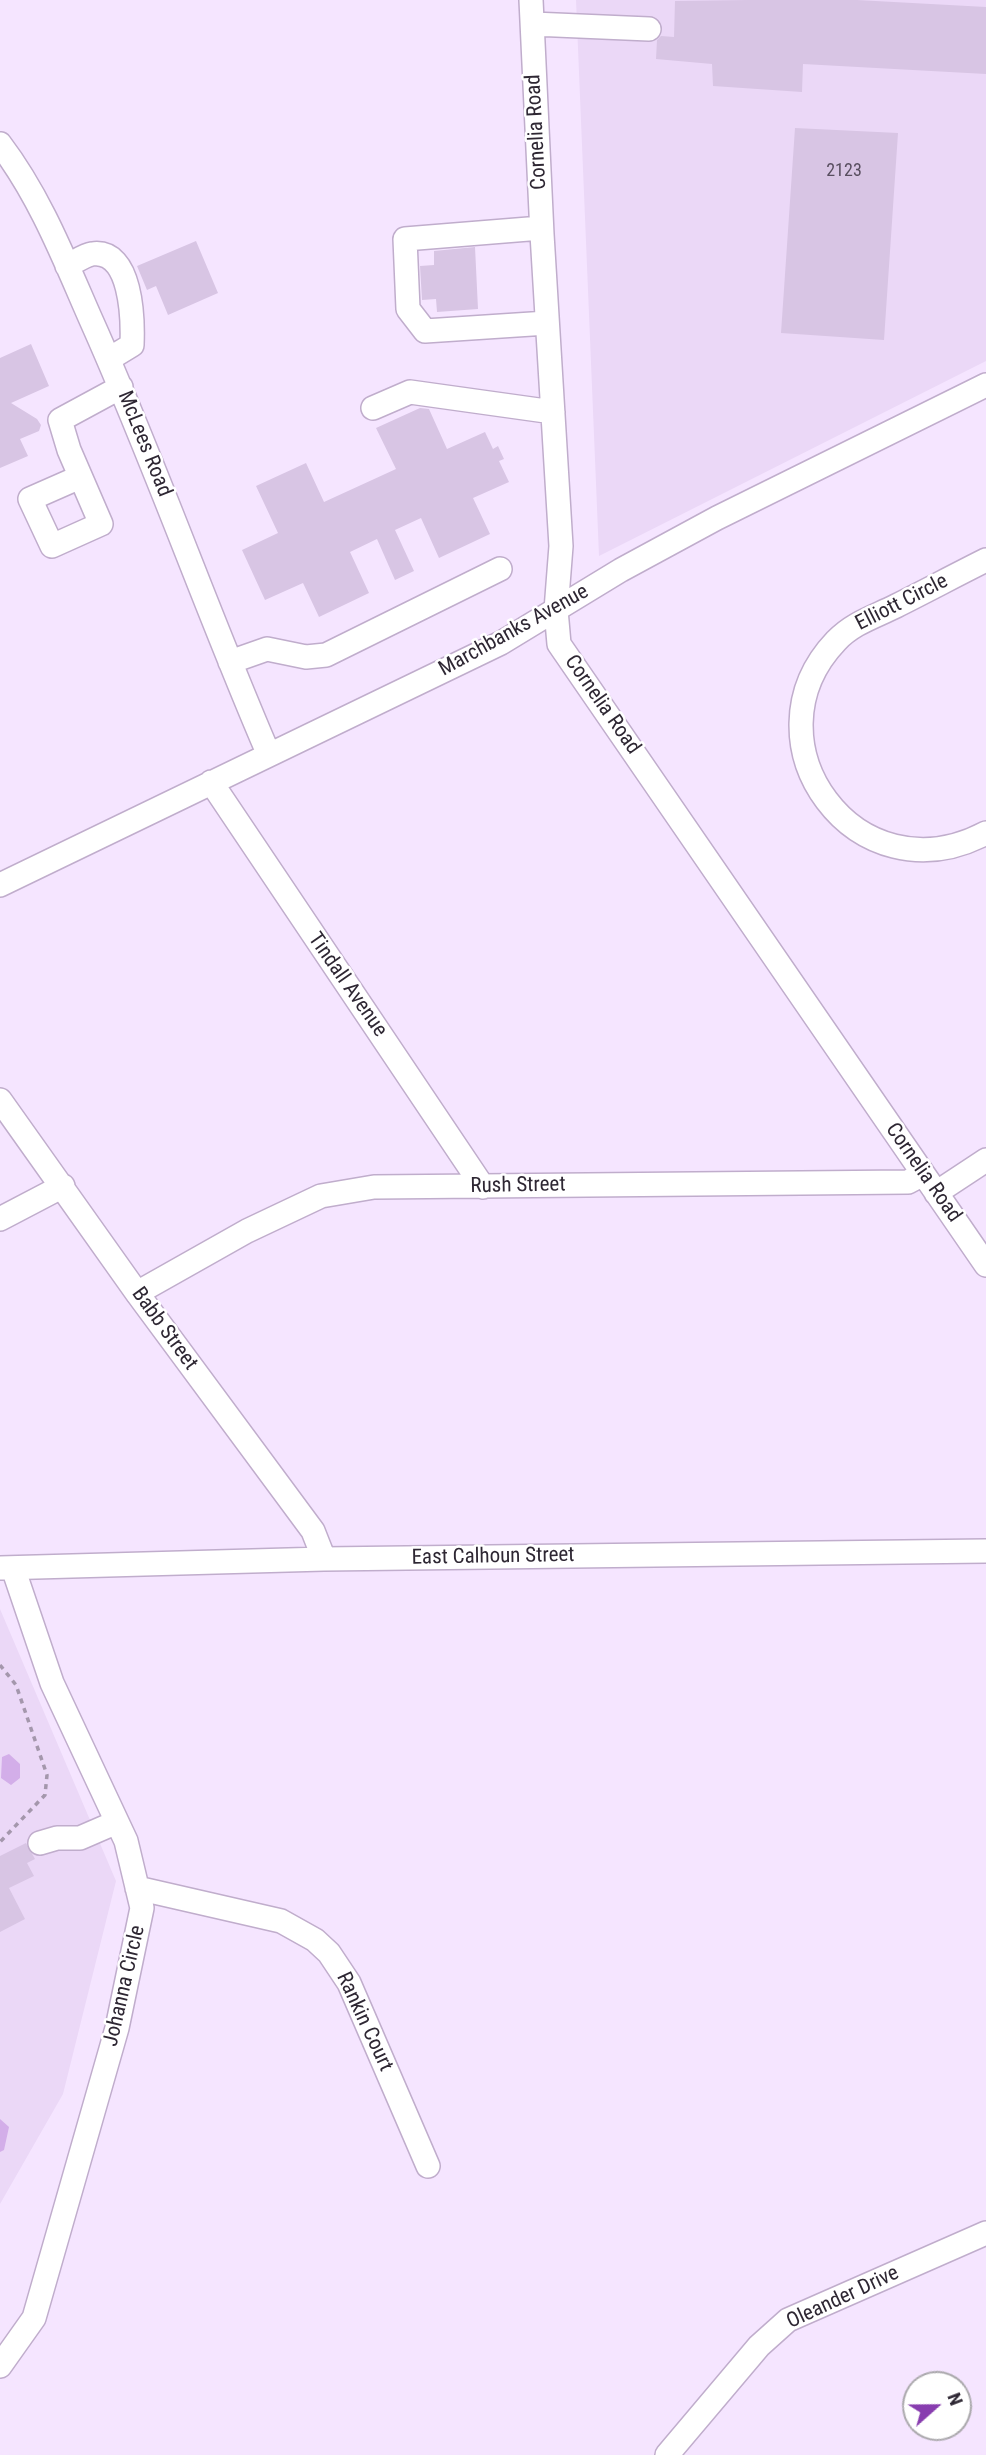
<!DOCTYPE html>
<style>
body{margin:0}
#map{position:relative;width:986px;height:2455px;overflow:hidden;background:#f5e5ff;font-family:"Roboto Condensed",sans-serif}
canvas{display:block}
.north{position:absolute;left:902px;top:2371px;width:70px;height:70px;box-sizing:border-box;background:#fff;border:2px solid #aba9ad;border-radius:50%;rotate:69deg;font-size:19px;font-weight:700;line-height:28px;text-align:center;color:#2e2733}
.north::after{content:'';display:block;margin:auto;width:24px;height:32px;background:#883daf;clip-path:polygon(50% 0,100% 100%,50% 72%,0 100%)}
</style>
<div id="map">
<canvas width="986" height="2455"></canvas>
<div class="north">N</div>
</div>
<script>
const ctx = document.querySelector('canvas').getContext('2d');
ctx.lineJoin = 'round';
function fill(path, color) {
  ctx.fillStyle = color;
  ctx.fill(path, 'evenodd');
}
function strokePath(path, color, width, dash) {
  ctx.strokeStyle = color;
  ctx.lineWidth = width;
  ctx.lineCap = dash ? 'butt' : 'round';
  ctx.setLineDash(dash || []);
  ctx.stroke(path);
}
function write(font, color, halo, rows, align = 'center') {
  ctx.font = font + ' "Roboto Condensed",sans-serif';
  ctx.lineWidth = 5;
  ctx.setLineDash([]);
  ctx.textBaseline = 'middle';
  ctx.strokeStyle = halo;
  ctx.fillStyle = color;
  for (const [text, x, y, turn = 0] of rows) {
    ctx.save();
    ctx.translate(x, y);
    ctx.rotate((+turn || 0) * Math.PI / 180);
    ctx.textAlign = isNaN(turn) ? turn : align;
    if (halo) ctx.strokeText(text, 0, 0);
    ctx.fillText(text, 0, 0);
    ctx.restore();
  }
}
fill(new Path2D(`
 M576,0h410v361l-387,195z
 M0,1609l116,272 -53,213 -63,110z`), '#ebd8f7');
fill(new Path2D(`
 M9,1754l11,10v14l-9,7 -10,-7 1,-21z
 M0,2119l9,8 -5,23 -4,2z`), '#d3aee9');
fill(new Path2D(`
 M748,0h109l129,7v67l-183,-10 -1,28 -89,-6 -1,-22 -56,-5 1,-19 4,-4 13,1 1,-36z
 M795,128l103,5 -14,207 -103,-7z
 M196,241l22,52 -50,22 -12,-29 -9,4 -10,-24z
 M475,247l3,62 -41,3 -1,-13 -14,1 -2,-34 14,-1v-14z
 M31,344l18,42 -38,17 26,16 4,6 -2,6 -19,8 8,17 -28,12v-110z
 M420,408l9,1 18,40 38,-17 8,17 5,-3 6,13 -5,2 10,21 -36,16 17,36 -51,24 -18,-40 -26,12 19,41 -19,9 -18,-41 -27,13 19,41 -50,24 -16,-34 -38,17 -23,-50 36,-17 -22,-47 50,-23 18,39 72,-33 -20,-41z
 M26,1843l9,16 -8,4 7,13 -25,12 16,31 -25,13v-76z`), '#d8c5e4');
const minor = new Path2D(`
 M531,0l11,234 19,312 -5,64 3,34 427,621
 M533,24l116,5
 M0,144c41,54 65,117 92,178 64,143 115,290 177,433
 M541,228l-136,11 3,70 17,22 122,-8
 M67,266c7,-3 17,-11 25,-12 40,-6 41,66 40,91l-23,14
 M373,408l37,-16 143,20
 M80,477l-50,22 22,47 49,-22 -32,-74 -9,-30 61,-33
 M986,560c-30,15 -60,31 -90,46 -22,11 -43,17 -60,35 -95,100 20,261 150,192
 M230,662l37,-13 39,8 20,-2 174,-86
 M211,782l272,405
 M0,885l501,-242 120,-73 96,-52 269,-133
 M0,1100l137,193 176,238 11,28
 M936,1193l50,-33
 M0,1219l63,-33
 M137,1293l110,-62 74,-35 53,-9 534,-5 15,-8
 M0,1568l324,-9 662,-8
 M40,1843l17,-5h23l37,-16
 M137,1888l144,33 34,19 14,13 20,30 79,183
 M0,2366l34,-48 83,-290 25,-120 -16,-67 -74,-158 -39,-115
 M667,2455l92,-109 29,-26 198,-87`);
strokePath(minor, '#c0adcc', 26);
strokePath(new Path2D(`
 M0,1665l16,20 31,90 -2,20 -45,47`), '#a497ac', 3.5, [5, 5]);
strokePath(minor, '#fff', 23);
write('18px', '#584e5f', null, [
 ["2123",844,171]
]);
write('21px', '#2e2733', '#fff', [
 ["Cornelia Road",537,132,-93],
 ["McLees Road",144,444,68],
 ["Elliott Circle",902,603,-27],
 ["Marchbanks Avenue",514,631,-29],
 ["Cornelia Road",602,705,55],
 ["Tindall Avenue",347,985,55],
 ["Cornelia Road",923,1173,55],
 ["Rush Street",518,1186,-1],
 ["Babb Street",164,1329,54],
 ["East Calhoun Street",493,1557,-1],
 ["Johanna Circle",125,1986,-77],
 ["Rankin Court",364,2022,65],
 ["Oleander Drive",843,2298,-25]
]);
</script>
